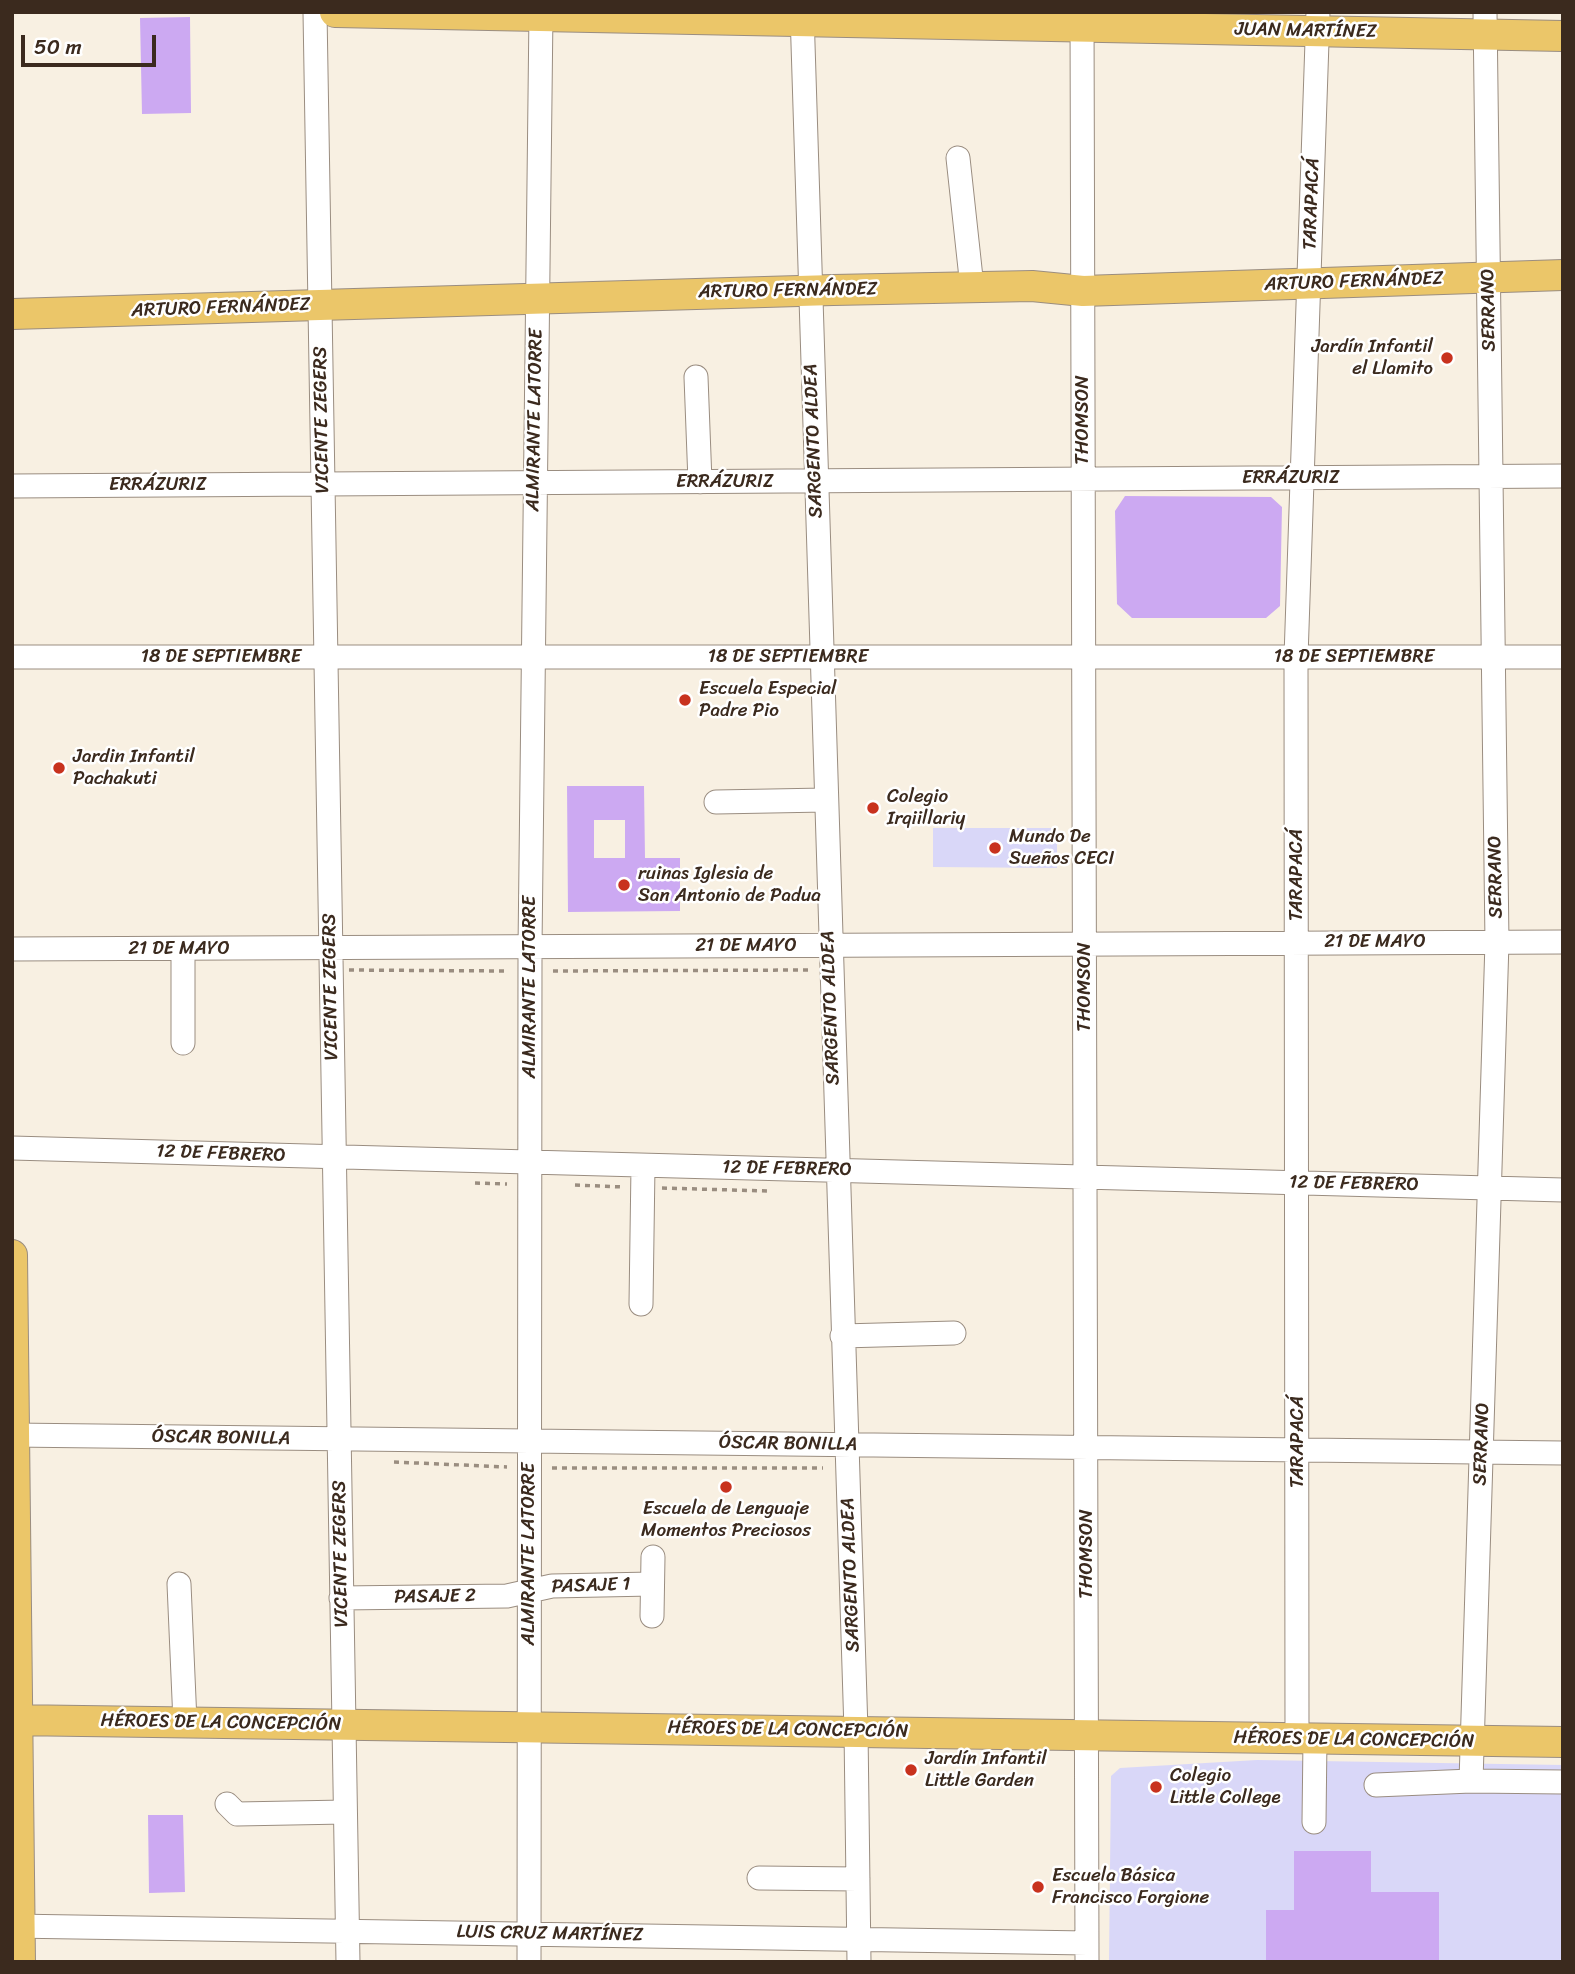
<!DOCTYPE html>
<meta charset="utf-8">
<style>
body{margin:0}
#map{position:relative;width:1575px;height:1974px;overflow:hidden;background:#f8f0e2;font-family:Sriracha,sans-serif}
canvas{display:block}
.frame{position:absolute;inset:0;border:14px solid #3b2a1e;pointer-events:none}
.scale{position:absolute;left:21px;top:35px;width:135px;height:32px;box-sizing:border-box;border:4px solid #3b2a1e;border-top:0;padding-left:9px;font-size:21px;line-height:24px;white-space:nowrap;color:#3b2a1e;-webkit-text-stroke:5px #fff;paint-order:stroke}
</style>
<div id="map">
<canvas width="1575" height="1974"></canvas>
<div class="frame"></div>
<div class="scale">50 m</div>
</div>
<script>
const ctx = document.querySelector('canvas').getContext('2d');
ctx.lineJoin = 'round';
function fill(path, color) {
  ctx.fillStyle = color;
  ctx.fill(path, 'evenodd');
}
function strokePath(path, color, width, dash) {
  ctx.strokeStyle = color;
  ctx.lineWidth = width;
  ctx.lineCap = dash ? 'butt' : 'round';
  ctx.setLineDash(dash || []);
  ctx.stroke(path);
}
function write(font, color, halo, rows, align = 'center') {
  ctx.font = font + ' Sriracha,sans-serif';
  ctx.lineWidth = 5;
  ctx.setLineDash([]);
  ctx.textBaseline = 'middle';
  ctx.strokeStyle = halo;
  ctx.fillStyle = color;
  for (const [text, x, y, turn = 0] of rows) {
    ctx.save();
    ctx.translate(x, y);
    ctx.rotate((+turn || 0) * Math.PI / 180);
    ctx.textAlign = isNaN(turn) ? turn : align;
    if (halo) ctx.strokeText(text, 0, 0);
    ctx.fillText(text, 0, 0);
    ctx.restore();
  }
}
fill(new Path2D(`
 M933,828h124v40l-124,-1z
 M1257,1760l306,5v197h-454l2,-186 9,-8z`), '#d9d7f8');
fill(new Path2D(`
 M190,17l1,96 -49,1 -2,-96z
 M1125,496l146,1 11,10 -2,99 -14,12h-134l-15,-14 -2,-93z
 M567,786h77l1,72h35v53l-112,1zM594,820h31v38h-31z
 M148,1815h35l2,77 -36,1z
 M1294,1851h77v41h68v70h-173v-52h28z`), '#cca9f2');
const minor = new Path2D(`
 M315,12l33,1950
 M802,12l54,1718 3,232
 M1082,12l5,1950
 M1485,12l12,930 -26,839 92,1
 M958,158l14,129
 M696,377l4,105
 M12,486l1551,-10
 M12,657h1551
 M716,802l109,-2
 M12,949l1551,-7
 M183,949v94
 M12,1148l1551,42
 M641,1304l2,-138
 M842,1336l112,-3
 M12,1435l1551,18
 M179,1584l6,138
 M341,1598l166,-2 45,-10 100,-2
 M652,1616l1,-59
 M1297,1739l-1,-1082 22,-645
 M1376,1785l95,-4
 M227,1804l10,10 108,-2
 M1314,1822l1,-83
 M759,1878l99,1
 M12,1926l1075,17
 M529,1962l1,-1015 11,-935`);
const major = new Path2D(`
 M335,12l1228,24
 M12,314l821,-24 199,-4 51,5 480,-16
 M12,1255l8,707
 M12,1720l1551,22`);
strokePath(minor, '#9a8d80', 25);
strokePath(major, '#9a8d80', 32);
strokePath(new Path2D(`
 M349,970l158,1
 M553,971l255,-1
 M475,1183l32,1
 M575,1185l48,2
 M662,1188l105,3
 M394,1462l113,5
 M552,1468h271`), '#9a8d80', 3.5, [5, 5]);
strokePath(minor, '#fff', 23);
strokePath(major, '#ebc669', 30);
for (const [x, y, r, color] of [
 [1447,358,7,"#c8321e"],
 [685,700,7,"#c8321e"],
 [59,768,7,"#c8321e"],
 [873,808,7,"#c8321e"],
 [995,848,7,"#c8321e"],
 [624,885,7,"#c8321e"],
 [726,1487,7,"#c8321e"],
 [911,1770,7,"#c8321e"],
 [1156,1787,7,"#c8321e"],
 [1038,1887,7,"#c8321e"]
]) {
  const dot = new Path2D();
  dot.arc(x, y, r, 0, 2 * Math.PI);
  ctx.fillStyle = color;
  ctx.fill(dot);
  strokePath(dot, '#fff', 2.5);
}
write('19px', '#3b2a1e', '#fff', [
 ["JUAN MARTÍNEZ",1306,31,1],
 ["TARAPACÁ",1312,204,-88],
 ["ARTURO FERNÁNDEZ",1354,282,-2],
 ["ARTURO FERNÁNDEZ",788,291,-1],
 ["ARTURO FERNÁNDEZ",221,308,-2],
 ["SERRANO",1489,310,-91],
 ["VICENTE ZEGERS",322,420,-91],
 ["ALMIRANTE LATORRE",535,420,-89],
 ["THOMSON",1083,420,-90],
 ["SARGENTO ALDEA",814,441,-92],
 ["ERRÁZURIZ",1291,478],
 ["ERRÁZURIZ",725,482],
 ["ERRÁZURIZ",158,485],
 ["18 DE SEPTIEMBRE",221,657],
 ["18 DE SEPTIEMBRE",788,657],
 ["18 DE SEPTIEMBRE",1354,657],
 ["TARAPACÁ",1297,875,-90],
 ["SERRANO",1496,877,-91],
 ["21 DE MAYO",1375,942],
 ["21 DE MAYO",746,946],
 ["21 DE MAYO",179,949],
 ["VICENTE ZEGERS",331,987,-91],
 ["ALMIRANTE LATORRE",530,987,-90],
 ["THOMSON",1085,987,-90],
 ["SARGENTO ALDEA",831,1008,-92],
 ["12 DE FEBRERO",221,1154,2],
 ["12 DE FEBRERO",787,1169,1],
 ["12 DE FEBRERO",1354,1184,1],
 ["ÓSCAR BONILLA",221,1438,1],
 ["TARAPACÁ",1298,1442,-90],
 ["ÓSCAR BONILLA",788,1444,1],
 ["SERRANO",1482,1444,-88],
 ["VICENTE ZEGERS",341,1554,-91],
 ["ALMIRANTE LATORRE",529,1554,-90],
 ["THOMSON",1087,1554,-90],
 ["SARGENTO ALDEA",851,1575,-92],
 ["PASAJE 1",591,1586,-2],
 ["PASAJE 2",435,1597,-1],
 ["HÉROES DE LA CONCEPCIÓN",221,1723,1],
 ["HÉROES DE LA CONCEPCIÓN",788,1730,1],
 ["HÉROES DE LA CONCEPCIÓN",1354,1740,1],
 ["LUIS CRUZ MARTÍNEZ",550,1934,1]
]);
write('19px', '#3b2a1e', '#fff', [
 ["Jardín Infantil",1433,347,"right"],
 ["el Llamito",1433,369,"right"],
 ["Escuela Especial",699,689],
 ["Padre Pio",699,711],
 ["Jardin Infantil",73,757],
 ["Pachakuti",73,779],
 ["Colegio",887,797],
 ["Irqiillariy",887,819],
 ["Mundo De",1009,837],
 ["Sueños CECI",1009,859],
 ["ruinas Iglesia de",638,874],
 ["San Antonio de Padua",638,896],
 ["Escuela de Lenguaje",726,1509,"center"],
 ["Momentos Preciosos",726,1531,"center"],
 ["Jardín Infantil",925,1759],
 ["Little Garden",925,1781],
 ["Colegio",1170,1776],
 ["Little College",1170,1798],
 ["Escuela Básica",1052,1876],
 ["Francisco Forgione",1052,1898]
], 'left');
</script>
